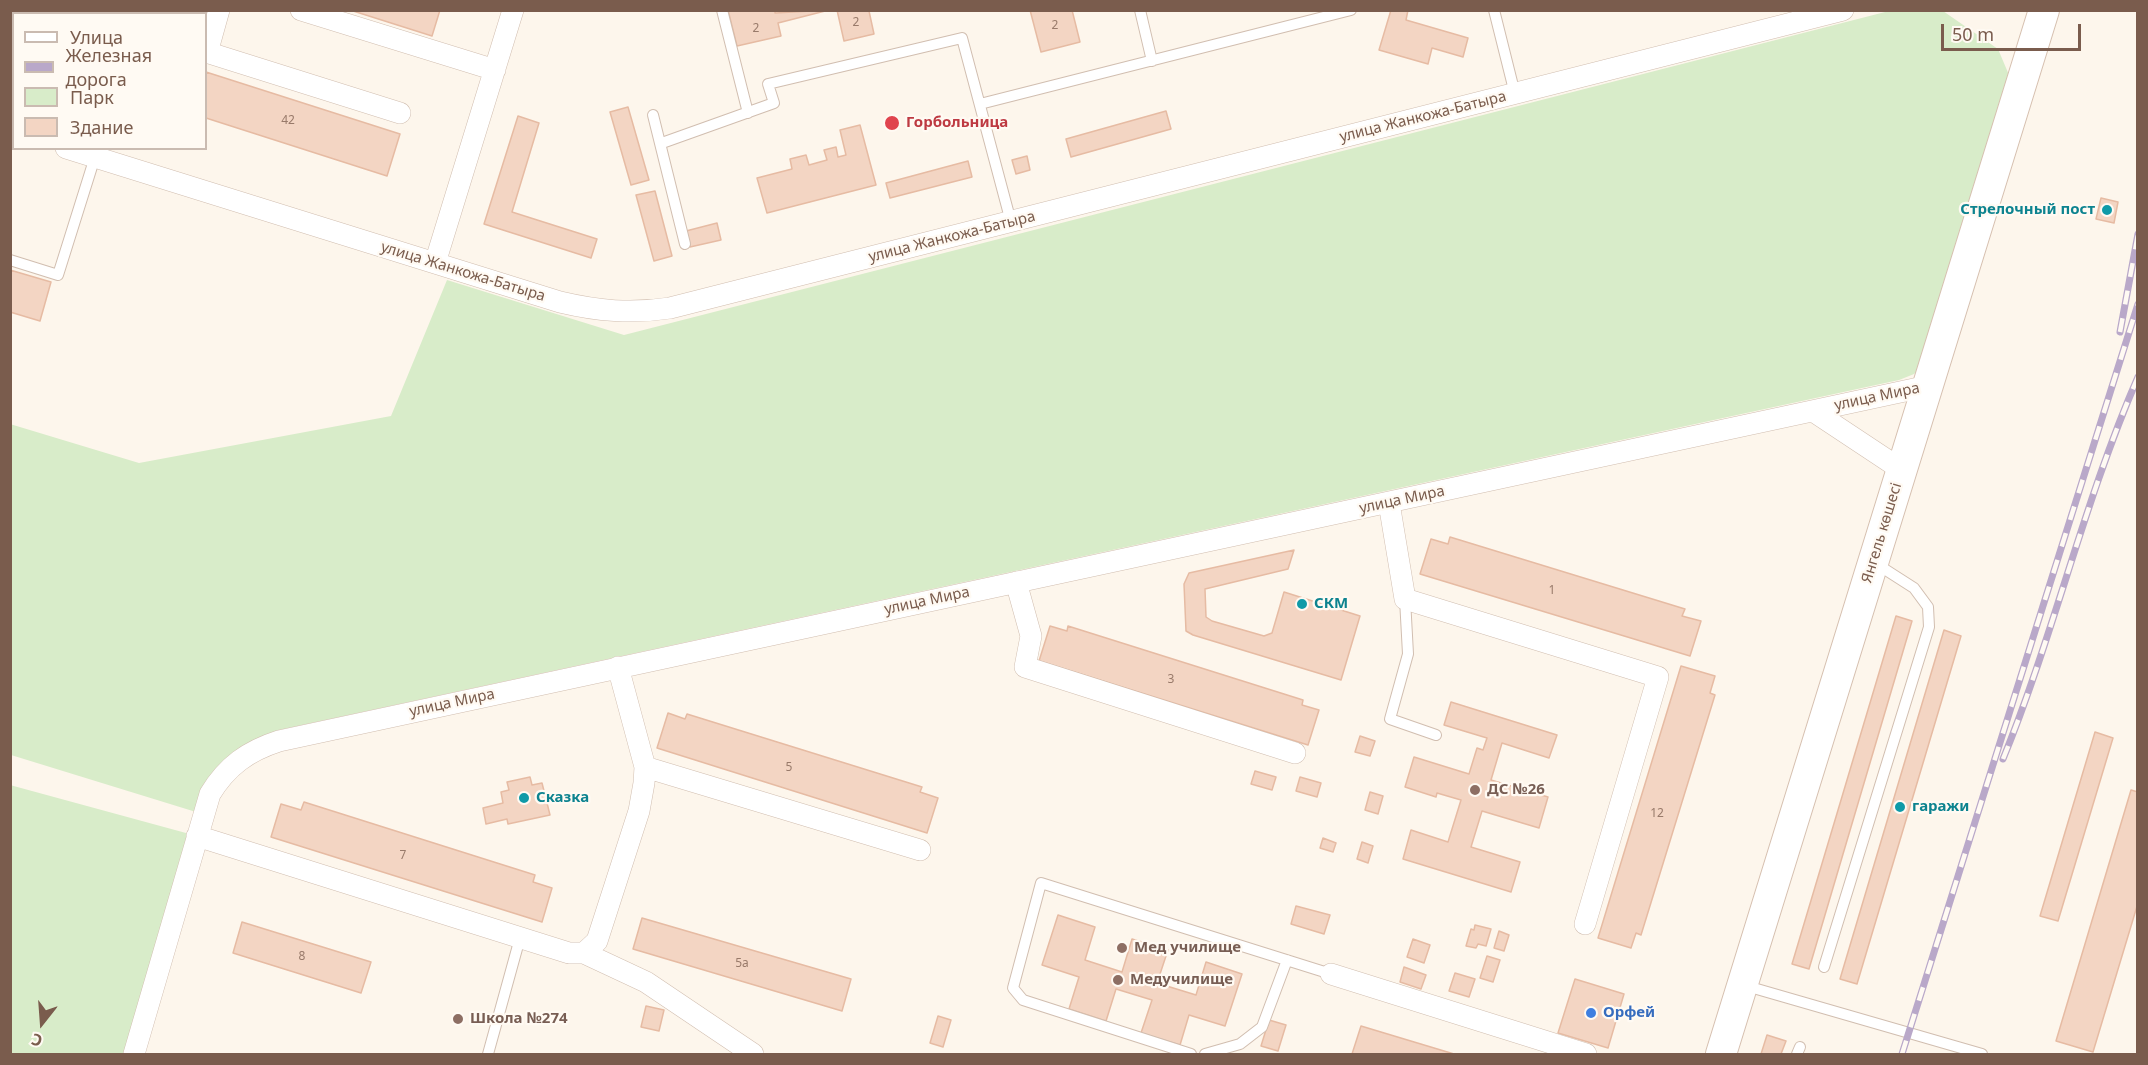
<!DOCTYPE html>
<meta charset="utf-8">
<style>
body{margin:0}
#map{position:relative;width:2148px;height:1065px;overflow:hidden;background:#fdf6ec;font-family:"Noto Sans",sans-serif}
canvas{display:block}
.frame{position:absolute;inset:0;border:12px solid #7a5c4d;pointer-events:none}
.legend{position:absolute;left:12px;top:12px;width:195px;height:138px;box-sizing:border-box;background:#fffaf3;border:2px solid #cabbb1;margin:0;padding:8px 10px;list-style:none;font-size:18px;color:#7a5c4d}
.legend li{display:flex;align-items:center;gap:12px;height:30px}
.legend b{width:30px;border:2px solid #cabbb1}
.north{position:absolute;left:12px;top:993px;width:60px;height:60px;-webkit-text-stroke:4px #fffaf3;paint-order:stroke;rotate:197deg;font-size:16px;font-weight:700;line-height:24px;text-align:center;color:#7a5c4d}
.north::after{content:'';display:block;margin:auto;width:21px;height:27px;background:#7a5c4d;clip-path:polygon(50% 0,100% 100%,50% 72%,0 100%)}
.scale{position:absolute;left:1941px;top:24px;width:140px;height:27px;box-sizing:border-box;border:3px solid #7a5c4d;border-top:0;padding-left:8px;font-size:18px;line-height:21px;white-space:nowrap;color:#7a5c4d;-webkit-text-stroke:4px #fffaf3;paint-order:stroke}
</style>
<div id="map">
<canvas width="2148" height="1065"></canvas>
<div class="frame"></div>
<ul class="legend">
<li><b style="height:8px;background:#fff"></b>Улица</li>
<li><b style="height:8px;background:#b9a8c9"></b>Железная дорога</li>
<li><b style="height:16px;background:#d8ecc9"></b>Парк</li>
<li><b style="height:16px;background:#f3d5c3"></b>Здание</li>
</ul>
<div class="north">С</div>
<div class="scale">50 m</div>
</div>
<script>
const ctx = document.querySelector('canvas').getContext('2d');
ctx.lineJoin = 'round';
function fill(path, color) {
  ctx.fillStyle = color;
  ctx.fill(path, 'evenodd');
}
function strokePath(path, color, width, dash) {
  ctx.strokeStyle = color;
  ctx.lineWidth = width;
  ctx.lineCap = dash ? 'butt' : 'round';
  ctx.setLineDash(dash || []);
  ctx.stroke(path);
}
function write(font, color, halo, rows, align = 'center') {
  ctx.font = font + ' "Noto Sans",sans-serif';
  ctx.lineWidth = 4.5;
  ctx.setLineDash([]);
  ctx.textBaseline = 'middle';
  ctx.strokeStyle = halo;
  ctx.fillStyle = color;
  for (const [text, x, y, turn = 0] of rows) {
    ctx.save();
    ctx.translate(x, y);
    ctx.rotate((+turn || 0) * Math.PI / 180);
    ctx.textAlign = isNaN(turn) ? turn : align;
    if (halo) ctx.strokeText(text, 0, 0);
    ctx.fillText(text, 0, 0);
    ctx.restore();
  }
}
fill(new Path2D(`
 M1889,11h54l55,38 11,26 -86,291 -9,8 -15,6 -1620,350 -37,17 -46,65 -185,-57 -1,-331 129,39 252,-47 56,-136 177,55z
 M10,785l187,51 -64,218h-122z`), '#d8ecc9');
const building = new Path2D(`
 M350,10h90l-8,26z
 M728,10h47v3l54,-3 -51,13 3,13 -44,10z
 M837,10h36l-4,1 5,23 -30,7z
 M1030,10h42l8,32 -39,10z
 M1391,10h17l-2,10 62,18 -5,19 -31,-9 -4,16 -49,-14z
 M10,16l4,1v41l-4,-1z
 M206,72l194,62 -13,42 -181,-58z
 M628,107l21,73 -18,5 -21,-73z
 M1166,111l5,18 -100,28 -5,-18z
 M518,116l21,7 -27,89 85,27 -6,19 -107,-34z
 M860,125l16,60 -109,28 -10,-35 35,-9 -2,-10 16,-4 3,10 18,-5 -3,-10 12,-3 2,10 8,-2 -6,-25z
 M1027,156l3,14 -14,4 -4,-14z
 M968,161l4,16 -82,21 -4,-15z
 M655,191l17,65 -18,5 -18,-66z
 M2101,198l17,4 -4,21 -18,-4z
 M717,223l4,17 -31,7 -4,-16z
 M10,270l41,12 -11,39 -30,-9z
 M1450,537l235,72 -3,7 19,5 -11,35 -270,-82 11,-35 17,5z
 M1294,550l-6,19 -83,20 1,28 6,4 52,15 8,-3 12,-41 76,24 -19,64 -148,-45 -7,-4 -2,-47 5,-11z
 M1896,616l16,5 -103,348 -17,-5z
 M1050,626l17,5 1,-5 235,74 -1,5 17,5 -11,35 -269,-84z
 M1944,630l17,6 -104,348 -17,-5z
 M1681,666l34,10 -5,17 5,2 -74,240 -5,-2 -5,15 -33,-10z
 M1451,702l106,33 -8,23 -47,-15 -11,37 57,17 -9,31 -57,-17 -11,36 49,15 -9,30 -108,-33 8,-29 37,12 13,-42 -24,-7 -1,4 -31,-10 9,-30 55,17 8,-26 6,2 4,-12 -43,-13z
 M668,713l17,6 2,-5 235,73 -2,5 18,6 -11,35 -270,-85z
 M2095,732l18,6 -55,183 -18,-5z
 M1360,736l15,5 -5,15 -15,-4z
 M1255,771l21,6 -4,13 -21,-6z
 M530,777l2,8 10,-2 8,32 -42,9 -1,-5 -21,5 -3,-16 20,-5 -2,-11 8,-2 -2,-8z
 M1300,777l21,6 -4,14 -21,-6z
 M2131,790l7,2v111l-45,149 -37,-11z
 M1370,792l13,4 -5,18 -13,-4z
 M304,802l231,73 -2,7 19,6 -10,34 -271,-85 10,-33 20,6z
 M1323,838l13,5 -3,9 -13,-4z
 M1362,842l11,4 -5,17 -11,-4z
 M1296,906l34,9 -6,19 -33,-10z
 M1058,915l37,12 -10,33 37,12 10,-33 36,11 -11,33 39,12 10,-33 36,12 -17,52 -36,-11 -9,30 -39,-12 11,-33 -36,-11 -10,32 -37,-12 10,-32 -37,-12z
 M642,918l209,61 -9,32 -209,-62z
 M242,922l129,40 -10,31 -128,-40z
 M1475,925l16,4 -5,17 -8,-2 -2,4 -10,-2 5,-17 3,1z
 M1499,931l10,4 -5,16 -10,-3z
 M1413,939l17,6 -6,18 -17,-6z
 M1487,956l13,4 -7,22 -13,-4z
 M1404,967l22,8 -5,14 -21,-7z
 M1455,973l20,6 -6,18 -20,-6z
 M1575,979l49,15 -16,54 -50,-15z
 M646,1006l18,4 -5,21 -18,-4z
 M938,1016l13,4 -8,27 -13,-4z
 M1269,1020l17,5 -8,26 -17,-5z
 M1361,1026l93,28h-102z
 M1767,1035l19,6 -5,13h-20z`);
fill(building, '#f3d5c3');
strokePath(building, '#e6bba3', 1.5);
const lane = new Path2D(`
 M722,10l26,103
 M1140,10l12,51
 M1494,10l21,84
 M980,104l371,-94
 M653,115l32,129
 M662,143l112,-40 -6,-19 194,-46 49,184
 M10,260l48,15 37,-118
 M1405,599l3,55 -18,65 46,16
 M1824,967l105,-340 -1,-20 -14,-19 -39,-25
 M1743,985l239,69
 M488,1054l32,-116
 M1191,1054l-168,-54 -10,-12 28,-105 290,91
 M1205,1054l35,-10 22,-17 25,-67
 M1797,1054l3,-7`);
const street = new Path2D(`
 M61,10l10,4
 M301,10l194,60
 M206,52l194,61
 M207,53l12,-43
 M10,131l4,1
 M66,148l494,154c38,9 71,12 110,6l1173,-298
 M435,263l78,-253
 M1813,411l89,59
 M1389,503l16,96 253,78 -73,247
 M1016,582l15,54 -6,31 270,86
 M645,767l275,83
 M197,836l372,117h15l13,-12 42,-130 5,-28 1,-16 -27,-100
 M584,953l62,29 107,72
 M1331,974l255,80
 M134,1054l76,-260c17,-28 38,-43 69,-53l1649,-355`);
const secondary = new Path2D(`
 M1721,1054l323,-1044`);
strokePath(lane, '#d1beb0', 12);
strokePath(street, '#d1beb0', 22);
strokePath(secondary, '#d6c0b0', 32);
strokePath(lane, '#fff', 10);
strokePath(street, '#fff', 21);
strokePath(secondary, '#fff', 30);
const rail = new Path2D(`
 M2120,332l18,-98
 M2003,759c51,-125 81,-258 135,-382
 M1902,1054l236,-750`);
strokePath(rail, '#b9a8c9', 7);
strokePath(rail, '#fffaf3', 4.5, [14]);
for (const [x, y, r, color] of [
 [892,123,8,"#e0444e"],
 [2107,210,6,"#0f9aa8"],
 [1302,604,6,"#0f9aa8"],
 [1475,790,6,"#8d6e63"],
 [524,798,6,"#0f9aa8"],
 [1900,807,6,"#0f9aa8"],
 [1122,948,6,"#8d6e63"],
 [1118,980,6,"#8d6e63"],
 [1591,1013,6,"#3f7fe0"],
 [458,1019,6,"#8d6e63"]
]) {
  const dot = new Path2D();
  dot.arc(x, y, r, 0, 2 * Math.PI);
  ctx.fillStyle = color;
  ctx.fill(dot);
  strokePath(dot, '#fffaf3', 2);
}
write('12px', '#987a6a', null, [
 ["2",856,23],
 ["2",1055,26],
 ["2",756,29],
 ["42",288,121],
 ["1",1552,591],
 ["3",1171,680],
 ["5",789,768],
 ["12",1657,814],
 ["7",403,856],
 ["8",302,957],
 ["5а",742,964]
]);
write('15px', '#7a5c4d', '#fffaf3', [
 ["улица Жанкожа-Батыра",1423,117,-14],
 ["улица Жанкожа-Батыра",952,237,-14],
 ["улица Жанкожа-Батыра",463,272,17],
 ["улица Мира",1877,397,-12],
 ["улица Мира",1402,500,-12],
 ["Янгель көшесі",1882,533,-73],
 ["улица Мира",927,601,-12],
 ["улица Мира",452,703,-12]
]);
write('bold 15px', '#be3a42', '#fffaf3', [
 ["Горбольница",906,123]
], 'left');
write('bold 15px', '#0d838f', '#fffaf3', [
 ["Стрелочный пост",2095,210,"right"],
 ["СКМ",1314,604],
 ["Сказка",536,798],
 ["гаражи",1912,807]
], 'left');
write('bold 15px', '#785e54', '#fffaf3', [
 ["ДС №26",1487,790],
 ["Мед училище",1134,948],
 ["Медучилище",1130,980],
 ["Школа №274",470,1019]
], 'left');
write('bold 15px', '#366cbe', '#fffaf3', [
 ["Орфей",1603,1013]
], 'left');
</script>
